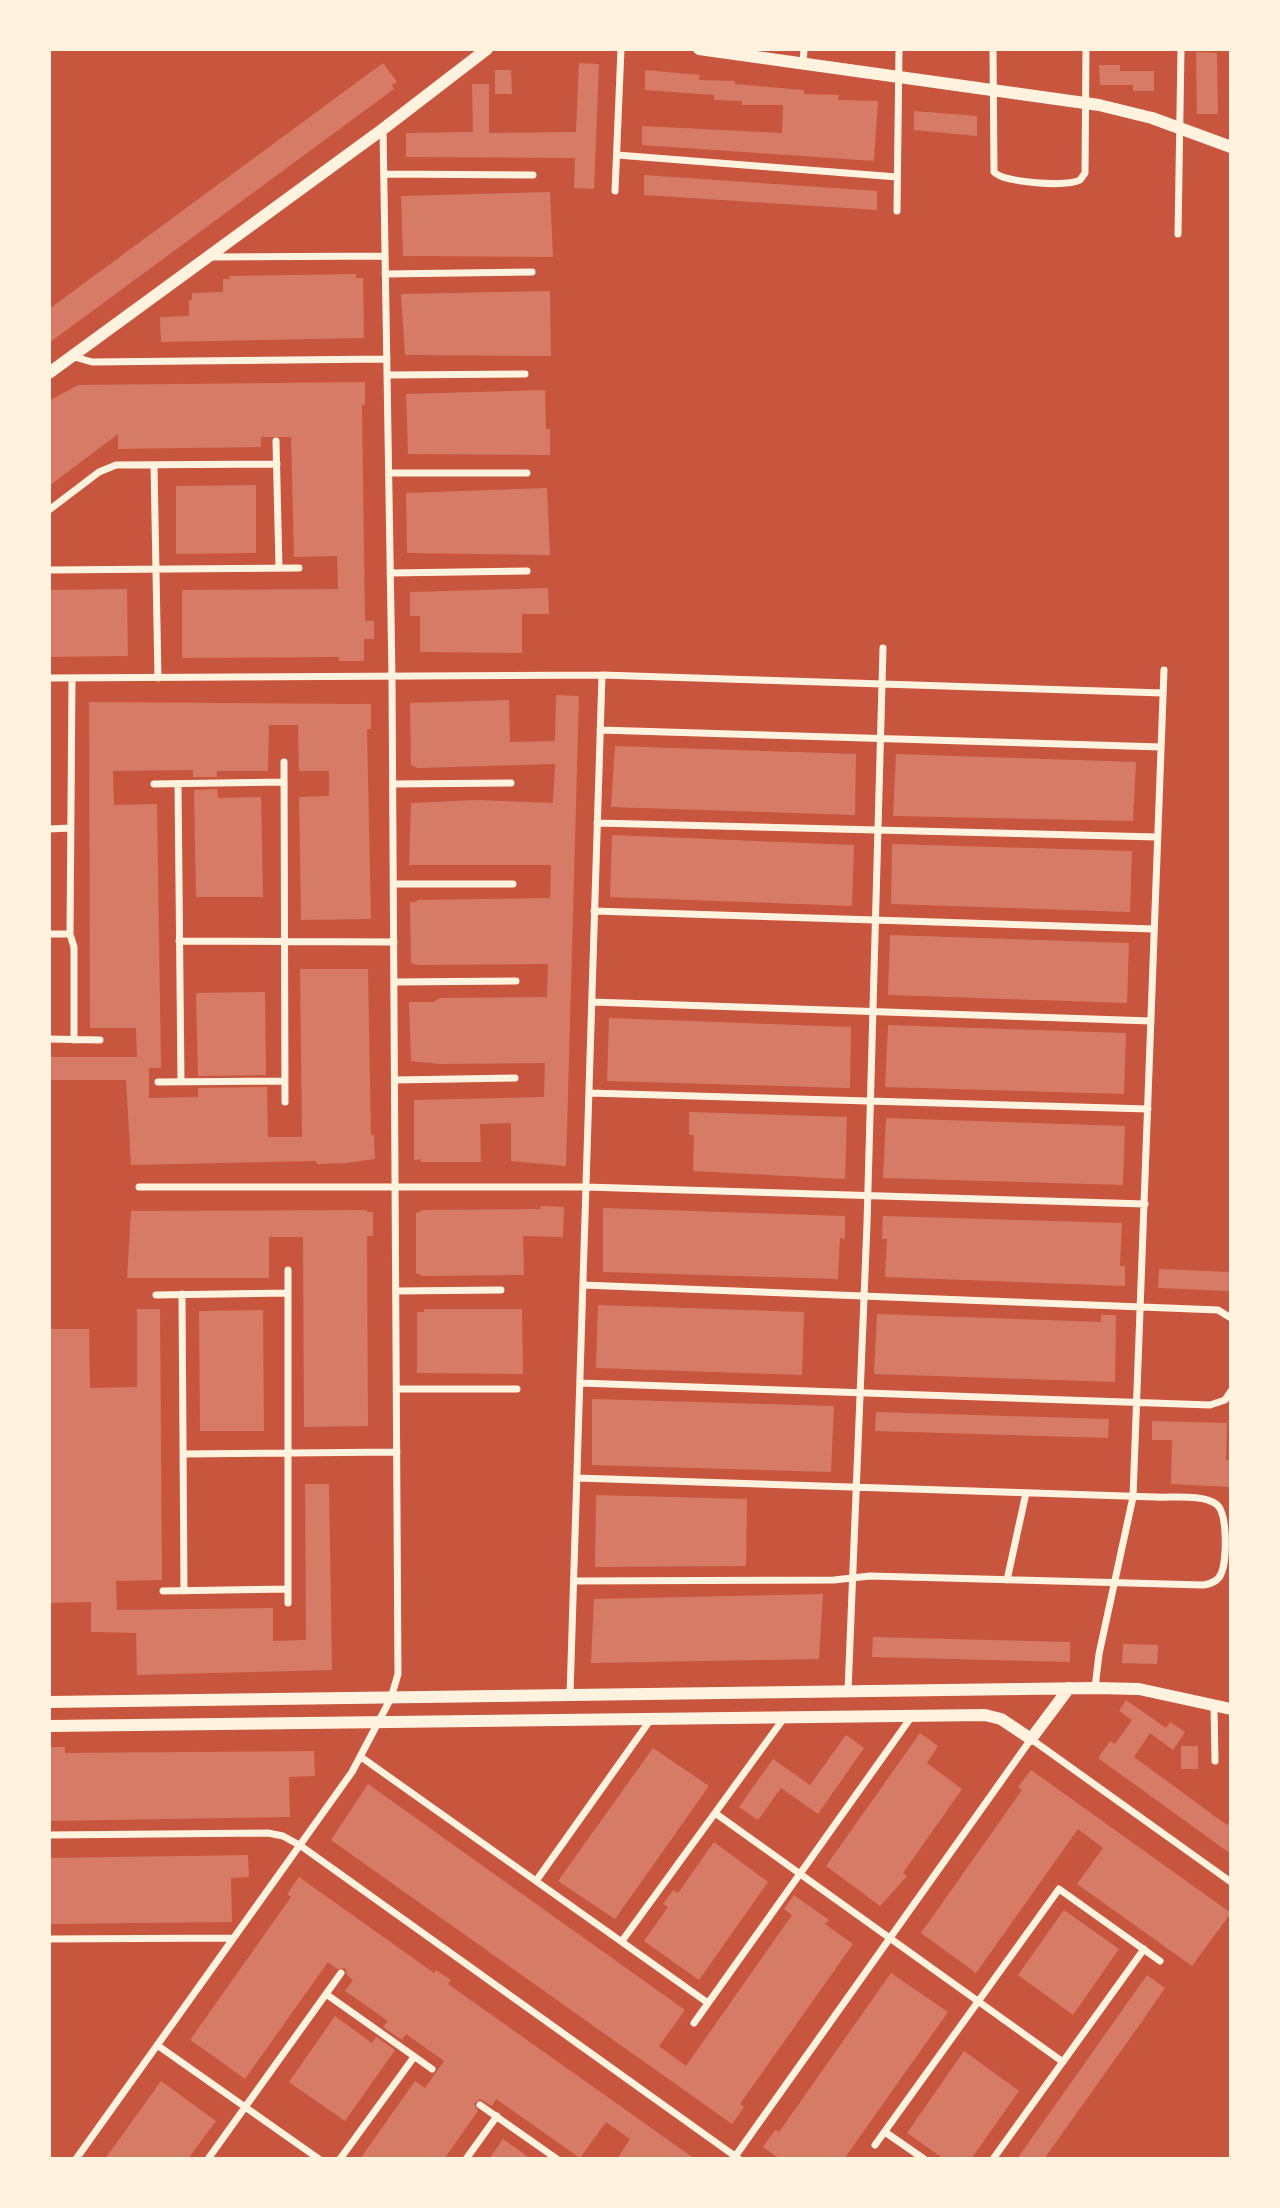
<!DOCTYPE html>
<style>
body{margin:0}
#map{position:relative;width:1280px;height:2208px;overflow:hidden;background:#c8553d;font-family:Helvetica,sans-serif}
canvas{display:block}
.frame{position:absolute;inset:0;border:51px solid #fff3e0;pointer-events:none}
</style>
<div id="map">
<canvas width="1280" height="2208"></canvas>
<div class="frame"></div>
</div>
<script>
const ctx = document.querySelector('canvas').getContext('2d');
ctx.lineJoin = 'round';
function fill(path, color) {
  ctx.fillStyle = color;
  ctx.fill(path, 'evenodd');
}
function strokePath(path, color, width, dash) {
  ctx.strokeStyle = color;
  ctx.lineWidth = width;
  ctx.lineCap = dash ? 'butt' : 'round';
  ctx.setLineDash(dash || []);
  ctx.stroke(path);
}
fill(new Path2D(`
 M1196,52l21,1 1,61h-21z
 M383,63l14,19 -5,3 2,4 -345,254v-34z
 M579,63l20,1 -5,125 -20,-1 1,-30 -169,-1v-24l67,-1 -1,-48h17v49l87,-1z
 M1099,65h21v6h34v20h-21v-6h-33z
 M495,70h16l1,24h-17z
 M645,70l55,5 -1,5 36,1v3l69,6v4l35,1 -1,5 40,1 -4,60 -232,-16v-19l140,7 1,-28h-41v-4l-28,-1v-5l-69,-5z
 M914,111l63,5v20l-63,-6z
 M644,175l233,16v19l-233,-15z
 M550,192l3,65 -150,-1 -2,-60z
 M356,274v4h7l1,60 -203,4 -1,-25 29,-1v-16h3v-7l31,-1v-13h7l-1,-3z
 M550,291l1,65 -146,-1 -4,-61z
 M365,382v23h-3l3,216h9v18h-10v22h-25v-4l-157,1v-68l156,-1 -1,-33 -43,1 -3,-120h-30v10l-143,2v-15l-69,52v-85l29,-16z
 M545,390l1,39h4v26l-142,-1 -2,-60z
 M256,485v68l-80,1v-68z
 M547,488l3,67 -143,-2 -1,-60z
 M548,588l1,26h-27v39l-102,-1v-36h-10v-24z
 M127,589l1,67 -78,1 -1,-67z
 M556,695l23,1 -13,470 -55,-5v-38l-31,1 1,38h-60v-3l-7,1v-60l130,-3 1,-34 -105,1 -29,-3 -2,-59h24l7,-4 107,-1 1,-33 -130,1 -7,-2 -1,-61h7v-2l133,-2 1,-33h-142l2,-62 66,-3 76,3 2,-39 -137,4 -7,-3 -1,-62 99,-3 1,42 45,-1z
 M89,702l282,2v25h-4l4,190 -70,1 -2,-123 30,-1v-25h-30l-1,-46h-29l-1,46h-51v6h-24v-7l-80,1 1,34 43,-1 4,264h-12v30l49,-1v-9l69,-1 1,50h34l-2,-168h68l3,166h3l1,24 -29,4 -29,1 -1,-3 -185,4 -5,-85h-77v-23h88l-1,-29h-46z
 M615,746l241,8 -1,61 -244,-8z
 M896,754l240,8 -3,59 -240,-5z
 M217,789l1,9 43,-1 2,100h-67l-2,-107z
 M612,835l242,10 -2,61 -242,-9z
 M892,844l240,7 -2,61 -239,-8z
 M890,935l239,8 -2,60 -239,-8z
 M265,992l1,83 -68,1 -2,-83z
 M609,1018l242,9 -1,61 -243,-7z
 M888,1025l238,8 -2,61 -239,-7z
 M689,1112l158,5 -2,62 -152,-8 1,-36h-5z
 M886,1118l239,8 -2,59 -240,-7z
 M541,1206l23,1 -1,30 -40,-1 1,39 -101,1 -7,-3v-60l7,-3 118,-1z
 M603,1208l242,8v23l-5,-1 -2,41 -235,-7z
 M367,1210v2h6v24h-6l1,190 -64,1 -1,-190h-34v41h-142l4,-67z
 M883,1216l239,7 -2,43h5v20l-240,-9 2,-38h-5z
 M1159,1269l72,3v19l-73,-3z
 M598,1305l206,7 -2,63 -206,-7z
 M137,1309h23l2,271 -46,1 1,29 156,-2v33l33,-1 -1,-156h24l3,186 -195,5 -1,-42 -45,-1v-30l-42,1v-274h40l1,59 47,-1z
 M424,1309h98l1,65 -106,-1v-61h7z
 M263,1310l1,121h-64l-1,-120z
 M877,1314l224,8v-7h15l-1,67 -241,-8z
 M592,1399l242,7 -3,66 -239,-7z
 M876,1412l233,7 -1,19 -233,-7z
 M1152,1421l75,2 -1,37h5v27l-60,-3 1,-44h-20z
 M596,1495l151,4 -1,67 -151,1z
 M823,1594l-4,65 -228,4 3,-64z
 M873,1637l197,5v20l-198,-5z
 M1123,1644l35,1 -1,19 -35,-1z
 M1126,1700l40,28 4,-6 15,10 -12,18 -23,-17 -16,24 93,68 4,-6v35l-133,-96 12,-17 5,3 17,-24 -13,-9z
 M920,1733l18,13 -11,17 35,26 -59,84 4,3 -27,30 -54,-40z
 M846,1735l18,13 -46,66 -37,-26 -23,32 -19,-13 34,-48 37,26z
 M1181,1746h17v23h-17z
 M49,1747h16v6l249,-2 1,25 -26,1 1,40 -241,4z
 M653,1748l56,38 -94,133 -57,-38z
 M1031,1770l200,143 -39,53 -115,-82 26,-36 -25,-19 -102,144 -55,-40 101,-143 -4,-3z
 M368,1784l317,226 -26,36 27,20 106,-151 -8,-6 10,-14 35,25 -4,4 28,20 -113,160 4,3 -12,17 -401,-284z
 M714,1842l54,40 -69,98 -55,-39 24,-34 -5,-3 10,-14 5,3z
 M248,1855l1,22 -18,1 1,44 -183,2v-66z
 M299,1877l135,96 2,-3 15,10 -3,4 247,175h-78l13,-20 -24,-17 -26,36 -84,-59 -4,7 -12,-7 -6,5 4,7 -34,48h-84l55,-78 10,7 19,-27 -38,-27 -4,6 -19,-13 5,-6 -43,-30 8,-11 -6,-5 -2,-7 -8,1 -9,-7 -83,117 -36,-26 -19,-13 101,-143 -4,-3z
 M1064,1910l55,39 -46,66 -55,-40z
 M891,1973l57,39 -104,147h-64l-17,-12 12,-17 4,2z
 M1147,1975l18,13 -22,32 -99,139h-27z
 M335,2016l37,27 4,-6 19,13 -50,71 -56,-39z
 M964,2051l55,40 -48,68h-27l-37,-26z
 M161,2081l55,40 -12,16 -16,22h-83z
 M503,2139l28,20h-42z`), '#d67c66');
strokePath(new Path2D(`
 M993,49l1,123c10,11 73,15 86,8l5,-7 1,-124
 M803,64l1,-15
 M617,155l280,22
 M384,174l149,1
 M615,191l6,-142
 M897,211l2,-162
 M1178,234l3,-185
 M211,257l174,-1
 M385,274l147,-2
 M71,356l21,6 295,-3
 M387,375l138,-1
 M276,441l3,127
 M154,465l4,213
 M389,473h138
 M49,510l50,-38 17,-7 161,-1
 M49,570l250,-2
 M390,573l137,-2
 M49,678l553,-3 561,18
 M72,678l-2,256 4,13v93
 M600,730l561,17
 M284,762l1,340
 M154,784l130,-2
 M178,784l3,298
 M393,784l118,-1
 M597,823l560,14
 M49,829l22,-1
 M394,884h119
 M594,911l560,18
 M49,934h21
 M179,941l215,1
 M394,982l122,-1
 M592,1002l559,19
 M49,1039l51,1
 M395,1080l120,-2
 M158,1082l127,-1
 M589,1093l559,16
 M139,1187h447l559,17
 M288,1270v333
 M583,1285l635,25 13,8
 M396,1291l105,-1
 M182,1294l2,297
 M156,1295l132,-2
 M580,1383l630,22 15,-5 6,-9
 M397,1389h120
 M183,1454l214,-2
 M1007,1580l19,-87
 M574,1581l260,-1 36,-4 333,9c8,-1 15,-4 18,-11 6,-13 7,-62 -5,-70 -13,-10 -44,-6 -61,-7l-578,-19
 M163,1591l125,-2
 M1095,1688l4,-34 34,-157 31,-827
 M848,1691l19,-467 16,-576
 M570,1695l32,-1020
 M1214,1706l1,55
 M361,1757l347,246
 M715,1813l348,249
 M49,1835l219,-2 15,3 18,10 438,313
 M536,1881l115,-162
 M49,1939l184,-1
 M622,1941l162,-223
 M326,1994l106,75
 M694,2023l218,-307
 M157,2045l162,114
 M480,2105l77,54
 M885,2132l39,27
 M875,2145l184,-256 101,72
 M734,2158l297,-419 200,143
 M76,2159l276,-387 39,-74 7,-24 -6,-996 -9,-549
 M208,2159l133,-186
 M340,2159l74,-102
 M466,2159l31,-43
 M993,2159l151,-210`), '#fff3e0', 7);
strokePath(new Path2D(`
 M699,49l400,56 53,13 79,29
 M49,373l334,-244 104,-80
 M49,1702l1046,-14 44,1 92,20
 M49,1726l936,-11 16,4 30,20 38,-51`), '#fff3e0', 12);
</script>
